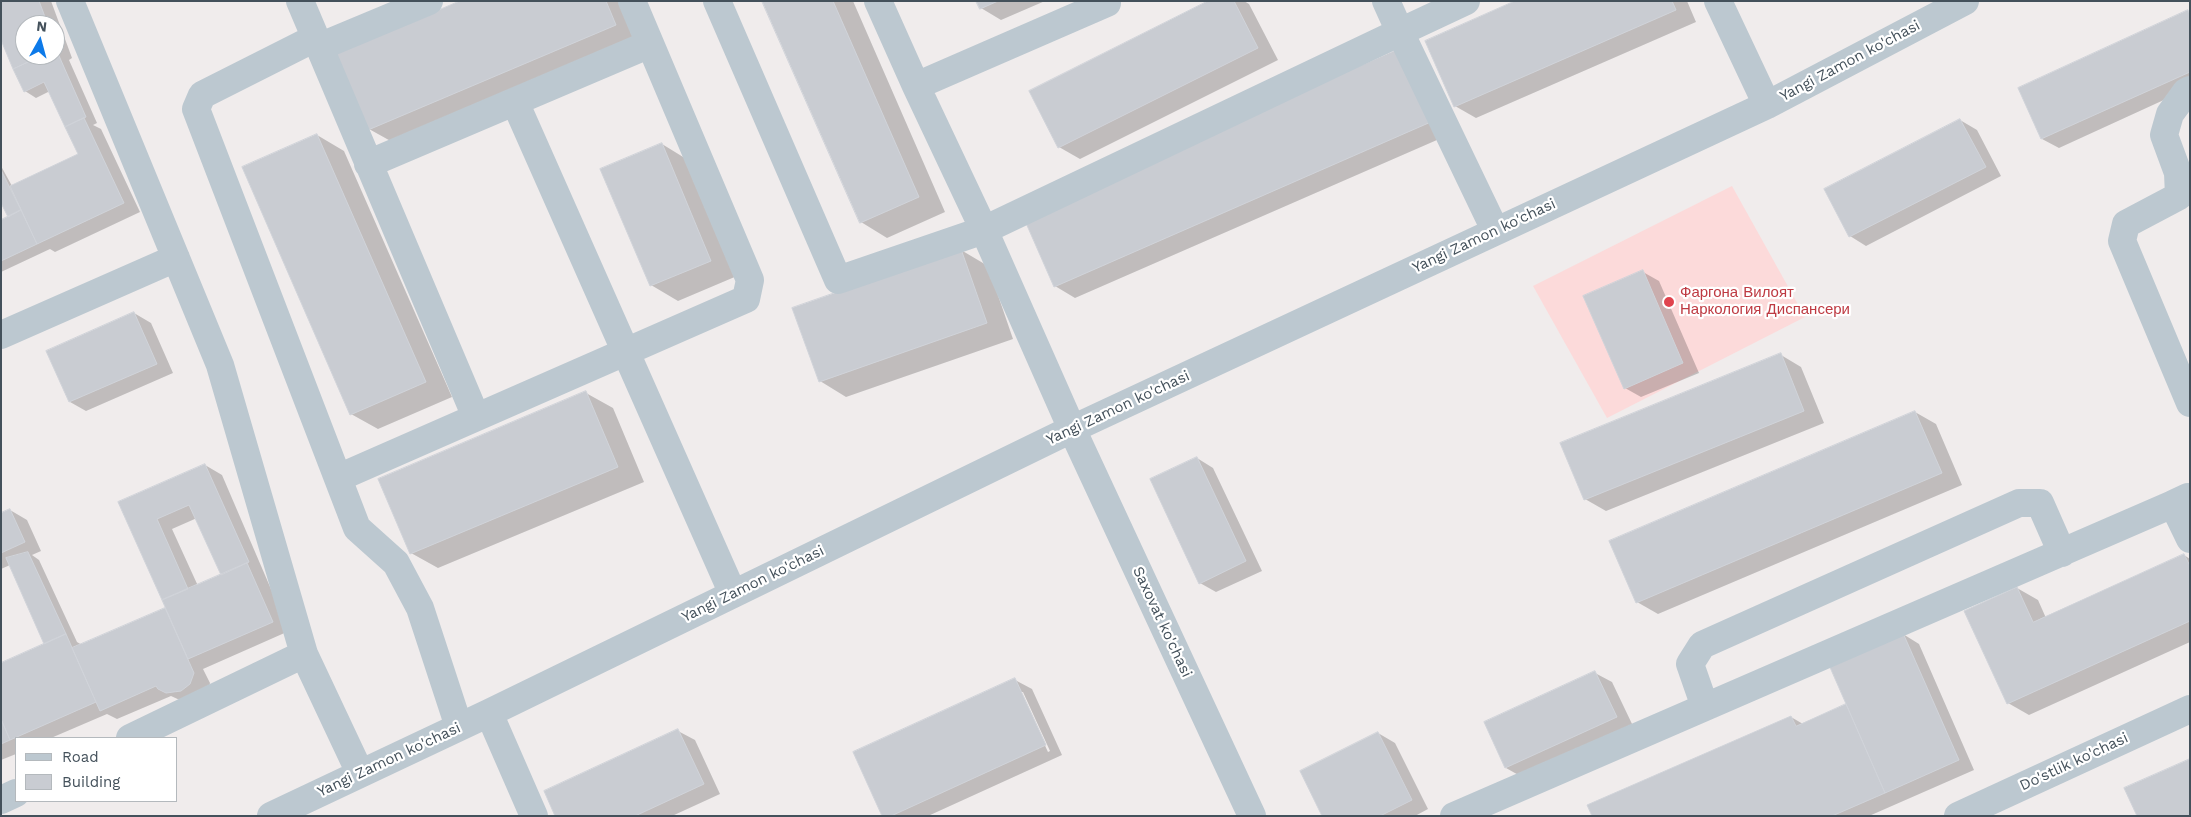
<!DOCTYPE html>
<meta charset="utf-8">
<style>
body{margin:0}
#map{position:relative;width:2191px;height:817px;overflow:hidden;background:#f0ecec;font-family:"Work Sans",sans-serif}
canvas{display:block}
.frame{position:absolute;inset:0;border:2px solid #44515b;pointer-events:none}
.legend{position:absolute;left:15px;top:737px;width:162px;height:65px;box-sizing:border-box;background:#fff;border:1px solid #b4b9bd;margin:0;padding:6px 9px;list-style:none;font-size:15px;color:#44515b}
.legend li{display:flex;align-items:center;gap:10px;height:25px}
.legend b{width:25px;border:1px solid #b4b9bd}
.north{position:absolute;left:15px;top:15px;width:50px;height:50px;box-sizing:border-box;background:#fff;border:1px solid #b4b9bd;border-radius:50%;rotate:7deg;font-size:14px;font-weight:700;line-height:20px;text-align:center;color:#44515b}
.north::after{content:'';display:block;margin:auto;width:18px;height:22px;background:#0d7ae9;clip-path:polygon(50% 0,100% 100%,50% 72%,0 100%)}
</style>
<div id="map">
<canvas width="2191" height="817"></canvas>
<div class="frame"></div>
<ul class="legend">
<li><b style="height:6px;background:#bcc8d0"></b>Road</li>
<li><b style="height:14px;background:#c9ccd2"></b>Building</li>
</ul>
<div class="north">N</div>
</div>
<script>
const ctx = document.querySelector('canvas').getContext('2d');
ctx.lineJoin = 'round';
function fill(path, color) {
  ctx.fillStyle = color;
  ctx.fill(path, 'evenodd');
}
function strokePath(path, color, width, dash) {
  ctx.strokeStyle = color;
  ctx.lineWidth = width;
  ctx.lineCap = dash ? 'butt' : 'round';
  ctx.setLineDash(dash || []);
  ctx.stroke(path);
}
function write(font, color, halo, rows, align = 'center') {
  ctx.font = font + ' "Work Sans",sans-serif';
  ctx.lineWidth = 4.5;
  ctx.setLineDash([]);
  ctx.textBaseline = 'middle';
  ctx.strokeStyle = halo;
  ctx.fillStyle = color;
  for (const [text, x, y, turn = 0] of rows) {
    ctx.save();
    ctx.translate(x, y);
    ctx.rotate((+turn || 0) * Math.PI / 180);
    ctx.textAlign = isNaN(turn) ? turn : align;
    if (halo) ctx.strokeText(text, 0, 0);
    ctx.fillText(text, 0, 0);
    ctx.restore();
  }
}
fill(new Path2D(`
 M1732,186l73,131 -198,101 -74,-132z`), '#fcdada');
fill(new Path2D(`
 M1,1h50l21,57 -3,2 28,63 -4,2 8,4 39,83 -85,40 -5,-3 -49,23v-51l9,-4 -9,-17v-34l11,20 68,-31 -30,-64 -14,7 -11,-7zM25,25h30v30h-30z
 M463,1h162l17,39 -246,104 -27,-15z
 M763,1h90l92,211 -58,26 -26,-16z
 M978,1h67l-44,19 -20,-12z
 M1211,1h33l5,3 29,56 -198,99 -21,-12z
 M1518,1h169l9,21 -220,96 -21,-12z
 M2187,11l3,2v75l-131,60 -17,-9 -23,-51z
 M1401,49l52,84 -378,165 -20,-12z
 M1960,120l17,10 24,46 -135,70 -16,-10z
 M317,135l27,16 108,246 -74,32 -27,-15z
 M662,144l26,16 49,116 -59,25 -27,-16z
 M961,250l27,16 25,73 -167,58 -26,-16z
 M1643,272l16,9 40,92 -58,24 -16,-9z
 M134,313l17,10 22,50 -87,38 -16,-9z
 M1781,355l20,12 23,56 -218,88 -21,-12z
 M586,393l27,15 31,74 -206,86 -27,-15z
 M1915,412l21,12 26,61 -304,129 -21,-12z
 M1197,458l16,10 49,103 -46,21 -16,-9z
 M205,465l17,10 67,156 -86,38 7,14 -3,10 -23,9 -13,-6 -54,23 -10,-5 -56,24h-35v16l-15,6v-96l46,-20 -37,-79 -9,4v-55l9,-4 17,10 14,31 -9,4 7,5 38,82 5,3 85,-37 -48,-106zM197,518l25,58 -24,10 -26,-57z
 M2184,555l6,4v83l-161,73 -21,-12 9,-115 21,12 8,18z
 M1903,634l16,10 55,126 -105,46h-276l198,-99 12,7 45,-19z
 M1595,673l17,9 21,44 -111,51 -16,-9z
 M1015,680l17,9 30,66 -134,61h-45zM1020,692h3l27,59 -2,1z
 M678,731l17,9 25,54 -48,22h-115z
 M1378,733l17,10 33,66 -13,7h-92z`), '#0003');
const building = new Path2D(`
 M1,1h38l9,24h-23v30h18l-30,14 -12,-29z
 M460,1h146l10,24 -248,105 -32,-76z
 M762,1h71l86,196 -59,26z
 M976,1h22l-18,8z
 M1208,1h26l24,47 -200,100 -29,-57z
 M1515,1h157l4,9 -222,97 -29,-66z
 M2188,10l2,5v57l-149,67 -23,-51z
 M1401,48l32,73 -379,166 -32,-73z
 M56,49l30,68 -21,10 -21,-45 -20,10 -11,-23 30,-14h12z
 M84,118l40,85 -87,41 -27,-58 68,-32 -13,-27z
 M1960,119l26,48 -137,70 -25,-48z
 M317,134l109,248 -76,33 -108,-248z
 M662,143l49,118 -61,25 -50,-117z
 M1,170l20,40 -13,7 -7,-14z
 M21,210l16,34 -36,17v-41z
 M961,249l26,74 -168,59 -27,-74z
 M1643,270l40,93 -59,26 -41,-93z
 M134,312l23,52 -88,38 -23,-51z
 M1781,353l23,58 -220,89 -24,-57z
 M586,391l32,76 -208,87 -32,-75z
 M1915,411l27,62 -306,130 -27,-62z
 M1197,457l49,104 -47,23 -49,-105z
 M205,464l44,98 -28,13 -32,-70 -32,14 31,70 -26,11 -44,-98z
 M10,509l15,33 -24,11v-40z
 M28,552l38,82 -22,10 -38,-86z
 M2184,554l6,12v55l-183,83 -43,-93 53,-24 16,35z
 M247,563l26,59 -85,37 -26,-59z
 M165,608l29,65 -4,11 -9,7 -15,2 -8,-4 -2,-3 -56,25 -28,-63z
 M1903,633l56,127 -74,33 -56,-128z
 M66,634l30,68 -86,38 -9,-21v-56z
 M1595,671l22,46 -112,51 -21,-46z
 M1015,678l31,67 -155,71h-9l-29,-64z
 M1846,704l39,89 -53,23h-240l-5,-11 204,-89 5,10z
 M1,719l9,21 -9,4z
 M678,729l26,55 -69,32h-80l-11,-25z
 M1378,732l34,68 -32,16h-58l-22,-45z
 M2190,759v57h-53l-13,-28z`);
fill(building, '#c9ccd2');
strokePath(building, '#d0d3d9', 1);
strokePath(new Path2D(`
 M70,1l150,364 84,289 56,119
 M300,1l176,416
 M717,1l121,279 146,-50 416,-198 -14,-31
 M878,1l38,85 68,144 88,199 180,387
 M1466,1l-66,31 95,198
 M1718,1l49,104
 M315,38l-113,57 -6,14 161,419 39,35 24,45 39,119
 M319,47l110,-46
 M916,86l191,-83
 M2190,90l-4,2 -16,22 -6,21 14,38 1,23 -53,28 -4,17 68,162
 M515,102l218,492
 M368,164l282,-120
 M1,335l175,-77
 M338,478l408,-179 4,-19 -118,-279
 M2188,497l-15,7 17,35
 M1705,707l-15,-43 12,-19 317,-142h21l22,50
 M489,713l45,103
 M130,738l174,-84
 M1,800l15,-7
 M271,816l218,-103 583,-284 695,-324 198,-104
 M1454,816l719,-312
 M1958,816l232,-107`), '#bcc8d0', 28);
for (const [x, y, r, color] of [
 [1669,302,6,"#e0444e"]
]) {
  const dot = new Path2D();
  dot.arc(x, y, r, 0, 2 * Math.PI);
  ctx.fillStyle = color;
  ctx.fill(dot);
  strokePath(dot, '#fff', 2);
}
write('15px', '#44515b', '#fff', [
 ["Yangi Zamon ko'chasi",1850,61,-28],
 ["Yangi Zamon ko'chasi",1484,236,-25],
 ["Yangi Zamon ko'chasi",1118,408,-25],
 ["Yangi Zamon ko'chasi",753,584,-26],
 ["Saxovat ko'chasi",1162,622,65],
 ["Yangi Zamon ko'chasi",389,760,-25],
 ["Do'stlik ko'chasi",2074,762,-25]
]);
write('15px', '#be3a42', '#fff', [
 ["Фаргона Вилоят",1680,293],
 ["Наркология Диспансери",1680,310]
], 'left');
</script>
